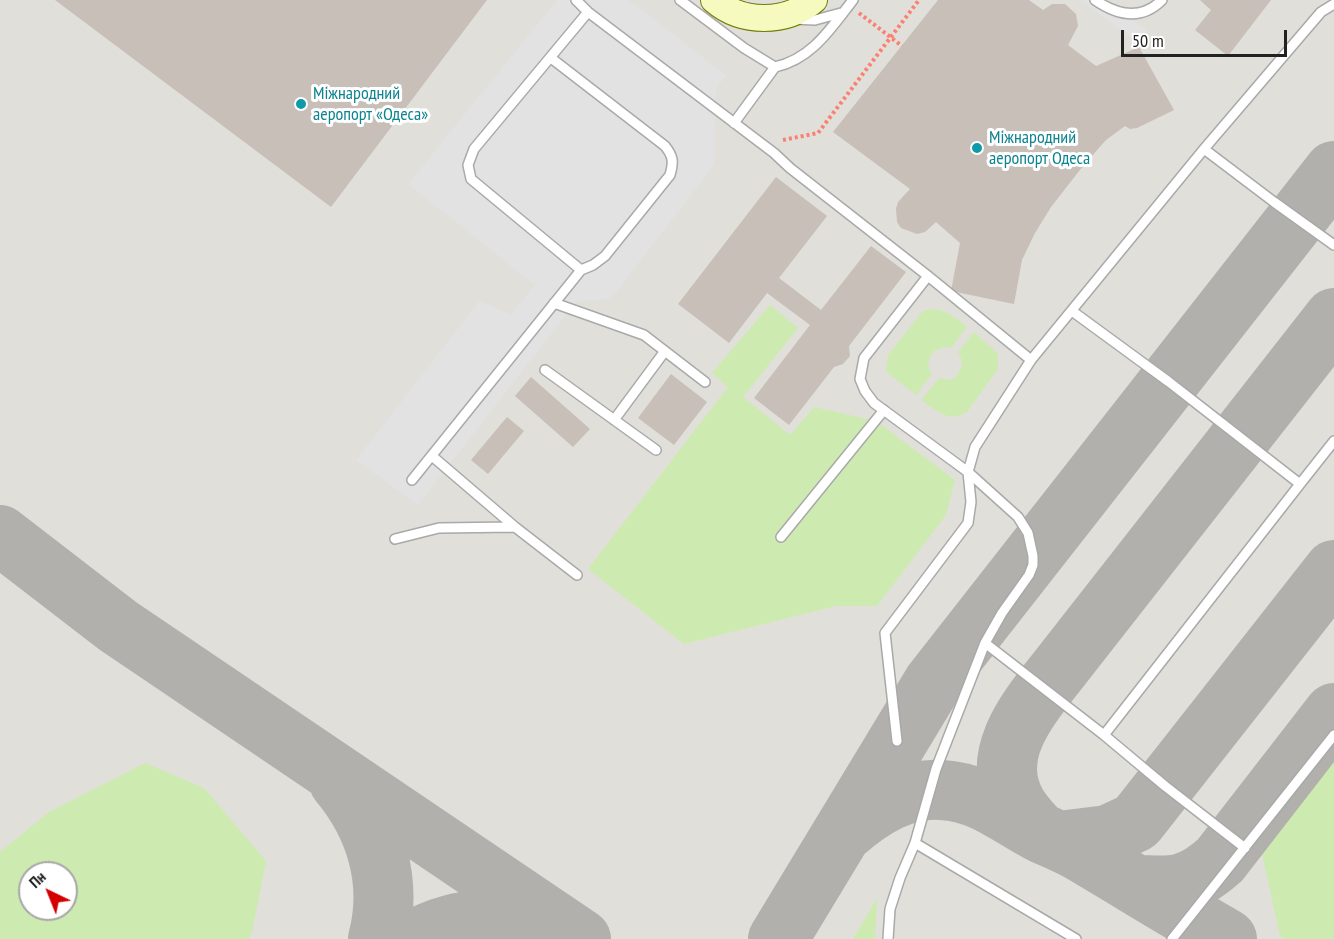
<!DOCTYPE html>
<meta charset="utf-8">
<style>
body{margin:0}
#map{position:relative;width:1334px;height:939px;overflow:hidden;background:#f2efe9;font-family:"PT Sans Narrow",sans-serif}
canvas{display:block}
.north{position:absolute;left:18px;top:861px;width:60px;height:60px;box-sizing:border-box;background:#fff;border:2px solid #a7a7a7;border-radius:50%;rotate:317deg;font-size:16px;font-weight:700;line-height:24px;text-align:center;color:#222}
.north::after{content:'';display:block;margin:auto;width:21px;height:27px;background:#d40000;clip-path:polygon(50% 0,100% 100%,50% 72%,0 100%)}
.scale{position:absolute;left:1121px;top:30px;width:166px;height:27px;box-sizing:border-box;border:3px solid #222;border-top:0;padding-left:8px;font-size:18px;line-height:21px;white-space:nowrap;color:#222;-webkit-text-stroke:4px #fff;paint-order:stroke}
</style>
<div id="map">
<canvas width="1334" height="939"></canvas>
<div class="north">Пн</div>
<div class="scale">50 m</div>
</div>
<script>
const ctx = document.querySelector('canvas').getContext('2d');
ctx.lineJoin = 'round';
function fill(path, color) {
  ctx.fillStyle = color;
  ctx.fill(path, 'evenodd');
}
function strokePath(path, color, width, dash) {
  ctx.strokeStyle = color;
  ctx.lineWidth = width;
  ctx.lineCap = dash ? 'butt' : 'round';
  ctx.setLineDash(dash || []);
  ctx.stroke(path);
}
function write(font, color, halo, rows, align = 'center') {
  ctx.font = font + ' "PT Sans Narrow",sans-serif';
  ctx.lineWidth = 6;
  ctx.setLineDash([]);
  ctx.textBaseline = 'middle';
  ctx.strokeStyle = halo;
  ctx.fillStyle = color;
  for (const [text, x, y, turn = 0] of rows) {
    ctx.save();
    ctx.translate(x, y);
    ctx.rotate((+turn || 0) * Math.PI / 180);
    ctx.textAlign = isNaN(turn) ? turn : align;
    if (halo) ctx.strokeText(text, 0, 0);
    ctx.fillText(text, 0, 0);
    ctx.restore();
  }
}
fill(new Path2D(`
 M0,0h1334v939h-1334zM30,873h36v36h-36z`), '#e1dfda');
fill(new Path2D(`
 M770,305l28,23 -55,69 47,38 24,-28 62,14 79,59 -9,35 -69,91h-41l-152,38 -96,-75 140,-182 -16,-14z
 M931,309c15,0 25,9 36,18l-16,21 -5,-1 -11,3c-6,9 -10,15 -3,24l-16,21 -26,-20 -4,-4 2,-16 34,-43z
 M974,332l24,22v15l-31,43c-18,12 -31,-2 -46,-12l18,-22 12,2c11,-7 14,-17 7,-28z
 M1334,756v183h-49l-5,-3 -18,-82z
 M145,763l59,25 62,73 -14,71 -3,7h-249v-87l49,-40zM30,873h36v36h-36z
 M877,898l-2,41h-22z`), '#cdebb0');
fill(new Path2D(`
 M557,0h72l97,75 -10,14 -2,76 -103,134 -34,2 -159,204 -62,-45 123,-159 32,13 24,-29 -127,-101z
 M1080,0h25l42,30 -9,12z`), '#e2e2e2');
strokePath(new Path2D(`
 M0,535l118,91 463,313
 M339,782c37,44 54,100 39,157
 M844,832c28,-24 60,-45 98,-42 42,3 64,25 99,43 15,7 31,13 45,22 47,28 94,57 141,84
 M1039,832c-8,-9 -17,-18 -23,-29 -29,-52 17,-100 47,-139l271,-346
 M1059,841l49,-6 28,-13 198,-252
 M1134,884c39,4 56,3 86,-24l114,-147
 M415,939c45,-24 94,-26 142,-9
 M778,939l155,-256 401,-512`), '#b1b0ac', 60);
fill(new Path2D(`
 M55,0h432l-156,207z
 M938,0h91l14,10 9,-6h13l11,10 2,12 -10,19 28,21 43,-19 35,63 -37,18 -7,1 -5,-3 -19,14 -23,26 -32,41 -16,26 -13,27 -8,44 -63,-13 9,-48 -24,-21 -11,10 -8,2 -16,-6 -4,-6 -1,-13 2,-7 12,-13 -77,-57z
 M1200,0h71l-43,56 -33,-26 16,-20z
 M776,177l51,39 -48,62 42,32 50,-64 35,26 -57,74 1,10 -7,8 -9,3 -45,58 -35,-27 56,-73 -43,-32 -38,50 -51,-39z
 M671,374l36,28 -33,43 -36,-27z
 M531,377l59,52 -17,18 -58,-51z
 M507,417l17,14 -36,43 -17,-14z`), '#c7bfb8');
const service = new Path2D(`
 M576,0l12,12 186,141 16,15 138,108 103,84
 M680,0l64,48 31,19c37,-8 56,-39 78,-67
 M1095,0c22,15 46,21 67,0
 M793,19l22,1 26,-7
 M734,123l41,-56
 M1204,149l70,53 60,43
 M581,270l-110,-91 -3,-14 6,-16 114,-137
 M554,303l90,32 61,47
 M1072,311l97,71 131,102 34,-43
 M545,370l111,80
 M614,420l51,-69
 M432,456l83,71 62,48
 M412,480l169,-210 12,-5 12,-9 65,-81c4,-13 3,-19 -5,-29l-114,-88
 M781,537l103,-127
 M395,539l44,-11 76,-1
 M985,643l119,92 196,-251
 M1104,735l61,51 80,62
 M897,741l-12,-108 83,-110 3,-21 -3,-30 7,-25 56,-87 173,-211 117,-137 13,-8
 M915,843l161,96
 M888,939l2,-30 10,-31 15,-35 21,-74 49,-126 17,-30 27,-38 4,-10v-9l-5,-23 -10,-16 -50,-45 -94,-69 -9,-12 -5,-12 4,-21 64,-82
 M1172,939l162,-204`);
const secondary = new Path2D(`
 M714,0c28,24 72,24 100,0`);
strokePath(service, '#a9a9a9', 12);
strokePath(secondary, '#707d05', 28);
strokePath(new Path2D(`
 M859,13l43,33
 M783,140l35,-7 101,-133`), '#fa8072', 4, [3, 3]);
strokePath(service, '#fff', 9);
strokePath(secondary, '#f7fabf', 26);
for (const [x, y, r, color] of [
 [301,104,6,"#0f9aa8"],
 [977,148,6,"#0f9aa8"]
]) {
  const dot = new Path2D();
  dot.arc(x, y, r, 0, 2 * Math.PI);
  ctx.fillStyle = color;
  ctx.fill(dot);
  strokePath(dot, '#fff', 2);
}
write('18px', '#0d838f', '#fff', [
 ["Міжнародний",313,94],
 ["аеропорт «Одеса»",313,115],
 ["Міжнародний",989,138],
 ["аеропорт Одеса",989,159]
], 'left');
</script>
